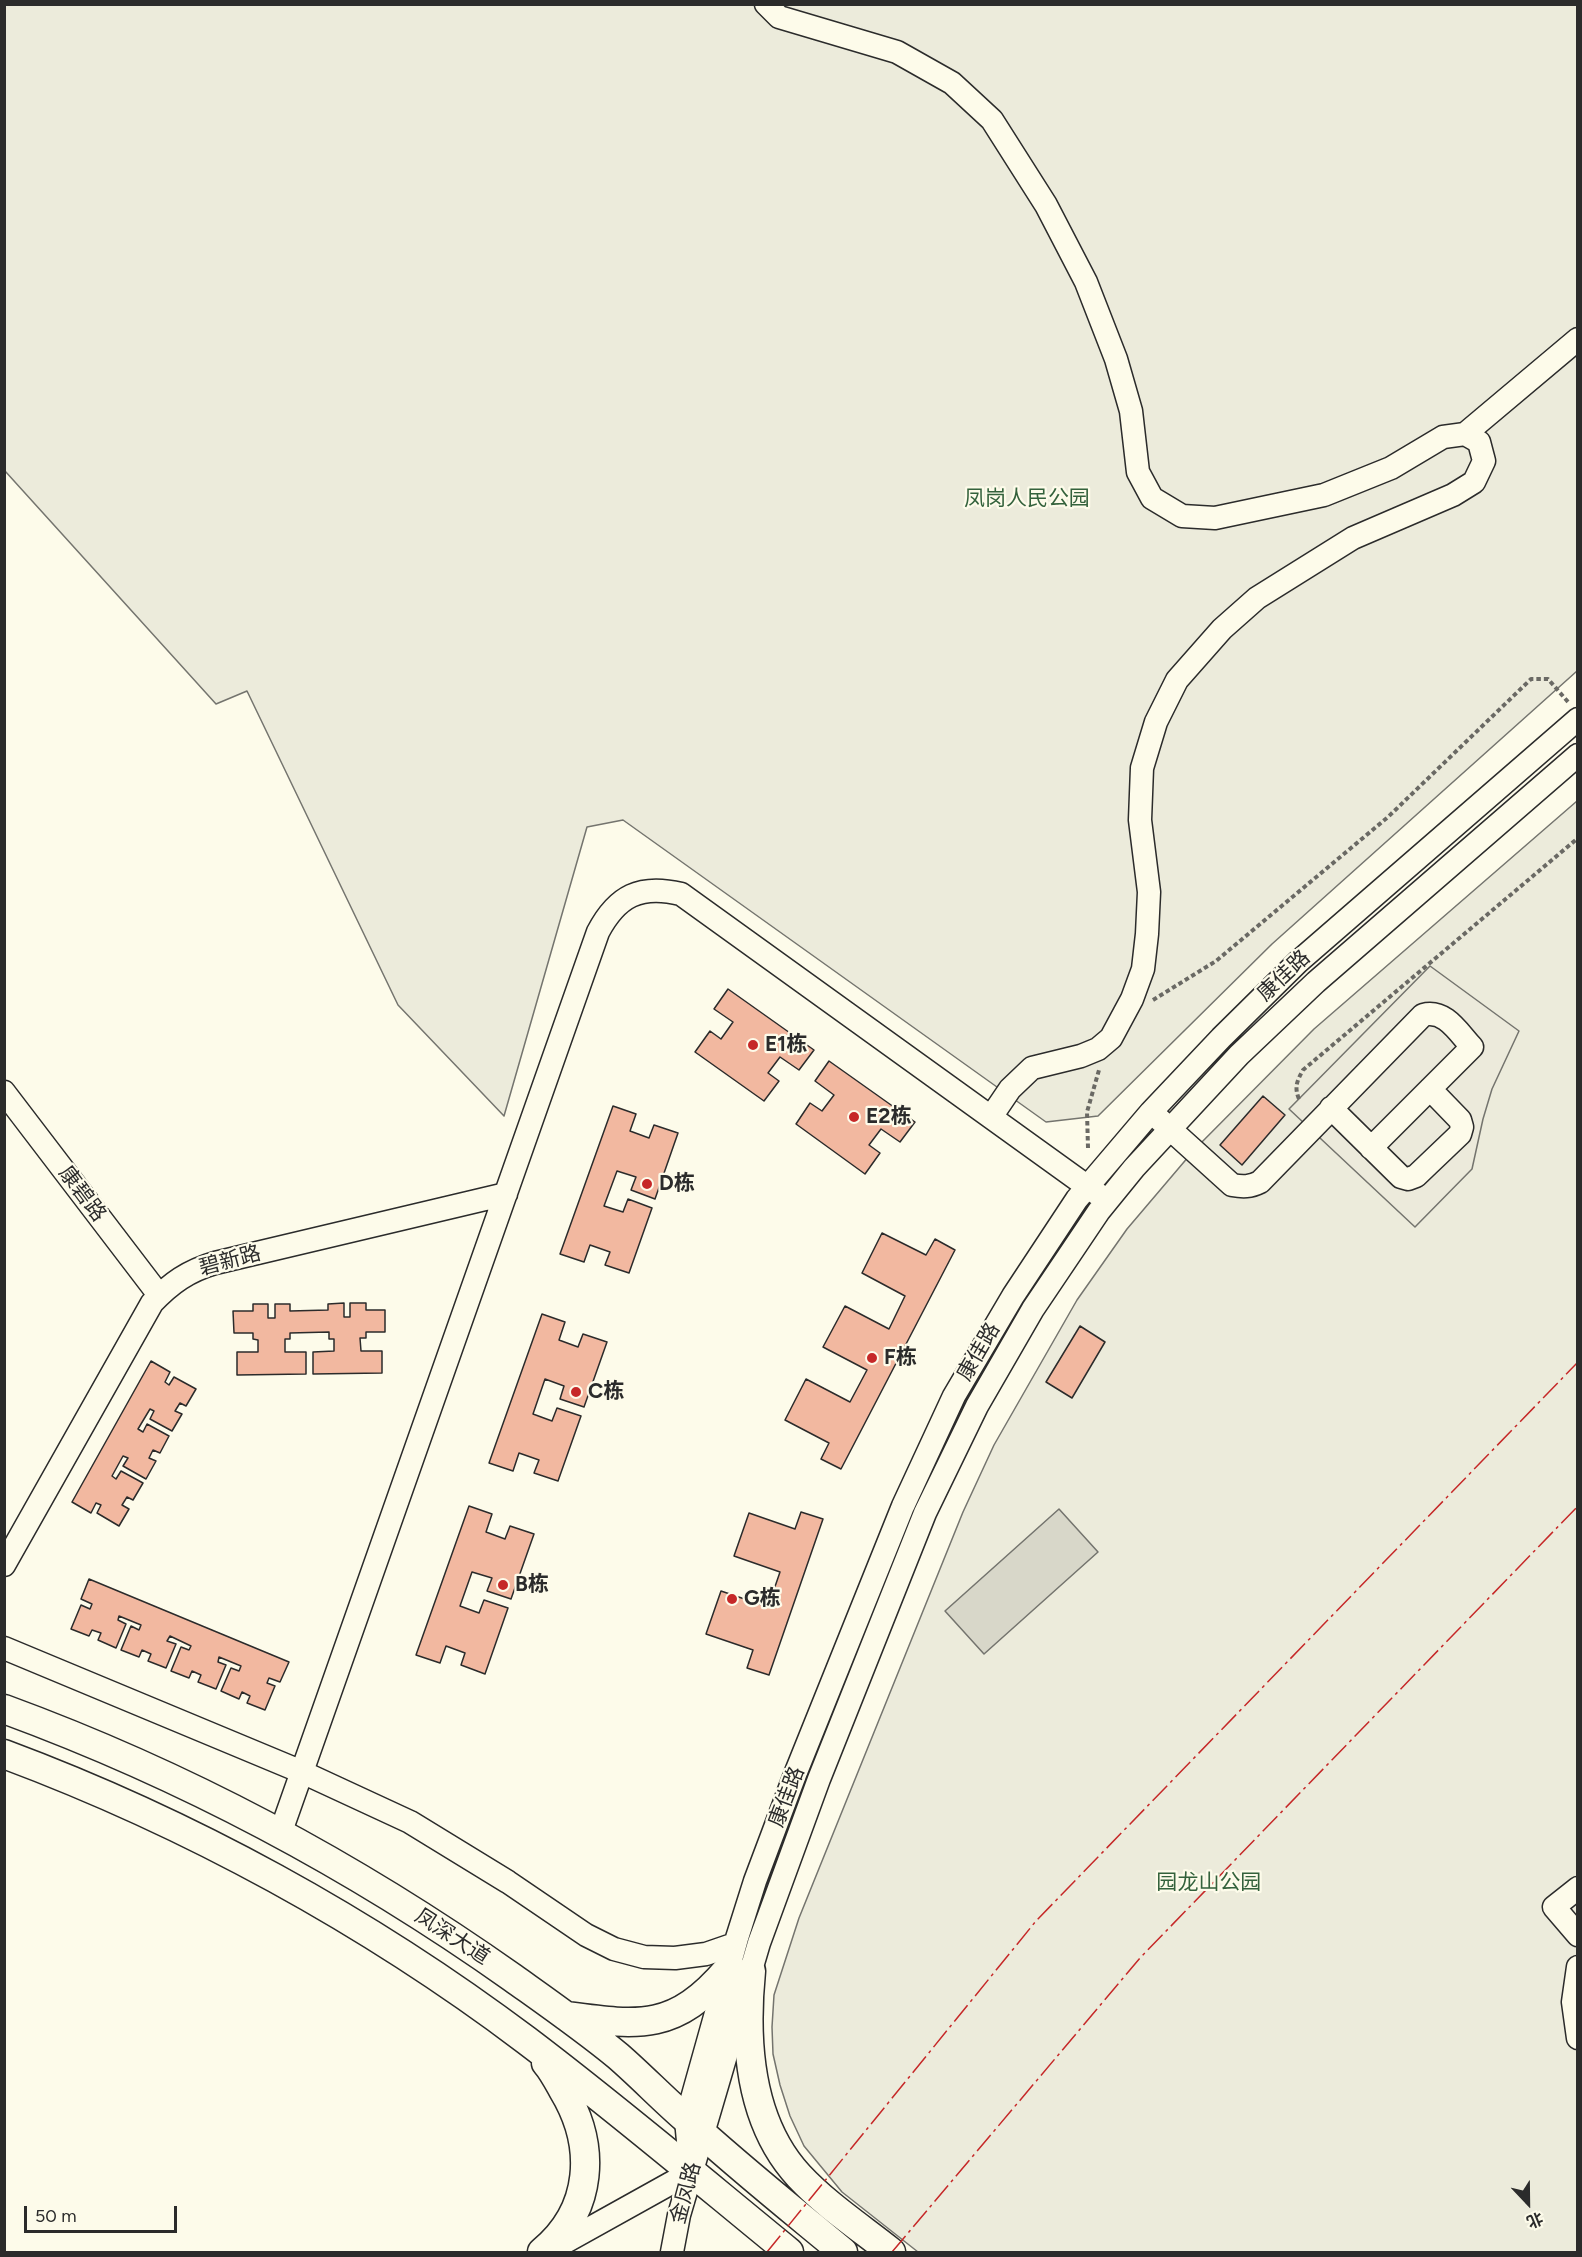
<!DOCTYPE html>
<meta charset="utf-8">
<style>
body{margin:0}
#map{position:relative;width:1582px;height:2257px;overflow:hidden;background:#fdfbea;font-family:Figtree,"Noto Sans SC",sans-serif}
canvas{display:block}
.frame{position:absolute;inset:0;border:6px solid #2b2b2b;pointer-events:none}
.north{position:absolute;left:1498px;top:2173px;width:60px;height:60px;-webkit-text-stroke:4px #fdfbea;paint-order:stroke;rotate:158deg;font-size:16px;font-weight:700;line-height:24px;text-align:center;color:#2b2b2b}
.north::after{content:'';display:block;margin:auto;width:21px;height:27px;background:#2b2b2b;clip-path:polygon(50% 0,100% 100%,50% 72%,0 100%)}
.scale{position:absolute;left:24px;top:2206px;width:153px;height:27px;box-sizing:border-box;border:3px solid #2b2b2b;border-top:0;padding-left:8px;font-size:18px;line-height:21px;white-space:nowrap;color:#2b2b2b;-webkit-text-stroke:4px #fdfbea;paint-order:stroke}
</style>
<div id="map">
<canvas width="1582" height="2257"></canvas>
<div class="frame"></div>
<div class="north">北</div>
<div class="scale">50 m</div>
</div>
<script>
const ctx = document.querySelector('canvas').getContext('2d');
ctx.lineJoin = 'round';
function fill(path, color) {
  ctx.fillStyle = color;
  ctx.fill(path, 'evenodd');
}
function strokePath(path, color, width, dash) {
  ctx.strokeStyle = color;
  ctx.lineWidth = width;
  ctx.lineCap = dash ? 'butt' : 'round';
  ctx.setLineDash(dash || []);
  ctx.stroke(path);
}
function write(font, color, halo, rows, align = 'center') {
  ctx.font = font + ' Figtree,"Noto Sans SC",sans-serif';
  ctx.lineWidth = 4.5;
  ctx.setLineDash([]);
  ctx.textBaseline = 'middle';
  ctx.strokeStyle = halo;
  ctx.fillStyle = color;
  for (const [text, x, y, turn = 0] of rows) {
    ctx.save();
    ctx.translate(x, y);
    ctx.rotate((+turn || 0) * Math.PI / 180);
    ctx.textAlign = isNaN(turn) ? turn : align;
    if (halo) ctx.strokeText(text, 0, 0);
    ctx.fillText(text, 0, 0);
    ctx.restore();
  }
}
const green = new Path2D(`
 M5,5h1572v666l-305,273 -174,172 -52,6 -423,-302 -36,7 -83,289 -106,-111 -151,-314 -31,13 -211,-233z
 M1577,801v1451h-659l-76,-60 -38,-46 -14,-30 -10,-31 -7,-31 -1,-27 2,-32 25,-77 164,-406 31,-67 83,-145 50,-71 68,-80 119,-120z`);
fill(green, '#ecebdb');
strokePath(green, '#74746e', 1.5);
const parking = new Path2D(`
 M1430,966l89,65 -27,58 -9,30 -11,50 -57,58 -126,-118z`);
fill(parking, '#eceadb');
strokePath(parking, '#74746e', 1.5);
const water = new Path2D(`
 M1059,1509l39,43 -114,102 -39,-43z`);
fill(water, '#d8d7c9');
strokePath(water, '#74746e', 1.5);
const building = new Path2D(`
 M728,989l86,61 -15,20 -19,-13 -12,16 11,8 -15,20 -69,-49 15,-21 11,8 12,-17 -19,-13z
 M829,1061l86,61 -15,20 -19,-13 -12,16 11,8 -15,21 -69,-50 14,-21 12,8 12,-16 -19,-14z
 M1263,1096l22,19 -43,50 -22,-20z
 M613,1106l23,8 -6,17 19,7 5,-13 24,8 -23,66 -24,-9 5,-13 -19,-6 -13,35 19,6 5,-13 24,9 -23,65 -24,-8 5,-13 -20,-7 -6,17 -24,-8z
 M882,1233l44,22 9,-16 20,11 -114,219 -20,-10 8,-16 -44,-23 21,-41 44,23 17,-32 -44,-23 22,-41 44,23 16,-33 -43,-23z
 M344,1303v14h6v-14h16v7h19v22h-19v6h-6l1,13h21v22l-69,1v-22l21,-1v-12h-5v-7l-39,1v6h-5v13h21v22l-69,1v-23h21v-12l-5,-1v-6h-19l-1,-22h20v-7h15v14h7v-14h15v7l38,-1v-6z
 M542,1314l23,8 -6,18 19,7 5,-13 24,8 -23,65 -24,-8 4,-13 -19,-7 -12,35 19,7 5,-13 24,8 -23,65 -24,-8 5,-13 -20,-7 -6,18 -24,-8z
 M1080,1326l25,16 -33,56 -26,-16z
 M151,1361l19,11 -5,10 4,3 5,-8 22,12 -10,17 -6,-3 -5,8 7,3 -10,17 -22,-12 4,-8 -4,-2 -12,20 5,3 4,-8 22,12 -9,17 -7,-3 -4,8 7,3 -10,18 -23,-13 5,-8 -5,-2 -11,20 4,3 5,-8 22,12 -10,17 -6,-3 -5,8 7,4 -10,17 -22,-13 4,-8 -5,-2 -5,10 -19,-11z
 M469,1506l23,8 -6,18 19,7 5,-13 24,8 -23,65 -24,-8 5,-13 -20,-6 -12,34 19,7 5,-13 24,8 -23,66 -24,-9 4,-12 -19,-7 -6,17 -24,-8z
 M801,1512l22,7 -54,156 -22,-7 6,-18 -47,-16 15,-43 47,16 12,-35 -46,-16 15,-43 46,16z
 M89,1579l200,83 -9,20 -11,-4 -2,5 8,3 -10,24 -18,-7 3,-7 -8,-4 -3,7 -18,-8 10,-23 8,3 2,-5 -22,-9 -1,5 8,3 -10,24 -18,-7 3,-7 -9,-4 -3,7 -18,-7 10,-24 8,3 2,-4 -21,-10 -3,5 9,3 -10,24 -18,-7 3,-7 -9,-4 -3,7 -18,-7 10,-24 8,4 2,-5 -22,-9 -1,4 8,4 -10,24 -18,-8 3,-7 -9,-3 -3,6 -18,-7 10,-24 9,4 2,-5 -11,-5z`);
fill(building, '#f2b8a0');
strokePath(building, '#2b2b2b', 1.5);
const minor = new Path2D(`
 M766,4l13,13 118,35 55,31 40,37 54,85 40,77 30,77 15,52 7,61 14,26 30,18 33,2 109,-23 67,-27 52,-31 22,-3 113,-95
 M4,1092l155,203
 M1331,1108l70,69 7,2 8,-3 44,-42 2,-7 -2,-7 -30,-31
 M991,1117l19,-28 22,-21 49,-12 17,-7 13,-11 21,-39 11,-30 4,-35 2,-42 -9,-72 2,-52 14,-46 21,-42 45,-51 35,-31 96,-60 100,-43 21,-13 10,-21 -5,-19 -14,-8
 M1159,1119l73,66c11,2 18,2 28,-3l163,-167c22,-6 35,17 49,32l-101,101
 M4,1565l148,-262c19,-20 36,-32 63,-40l291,-69
 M4,1648l298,124 108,50 98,60 78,53 28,14 30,8 31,1 31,-4 29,-10
 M280,1834l318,-902c19,-36 42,-48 83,-38l418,301
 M1578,1888l-24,19 24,28
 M1578,1967l-5,35 5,36
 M549,2251l142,-79 -5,-52 51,-182 18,-57 41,-109 107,-266 51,-110 59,-100 64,-97 74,-87 70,-74 77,-76 280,-243
 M672,2252l7,-37 80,-272 60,-164 106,-266 52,-107 56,-97 66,-98 35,-43 105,-113 77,-73 262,-227`);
const major = new Path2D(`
 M4,1709c180,66 352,158 509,269 35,25 71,50 105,78 23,20 44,42 67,62 51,47 105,90 158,134
 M4,1754c185,69 364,167 522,286 90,68 176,141 263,212
 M751,1971c-7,70 -2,151 48,205 27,29 62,52 92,76
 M566,2016c75,10 109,15 162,-47
 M542,2252c51,-42 55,-106 21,-162 -5,-9 -10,-19 -17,-27`);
strokePath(minor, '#2b2b2b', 25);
strokePath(major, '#2b2b2b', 31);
strokePath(new Path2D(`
 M1153,1000l63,-39 172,-144 143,-138h17l21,24
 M1299,1099c-5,-12 -2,-18 4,-29l275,-232
 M1088,1148l-1,-36 12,-42`), '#6a6964', 4, [4.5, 3]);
strokePath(minor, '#fdfbea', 22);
strokePath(major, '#fdfbea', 28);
strokePath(new Path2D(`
 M767,2252l269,-331 542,-559
 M892,2252l248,-294 438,-452`), '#c62828', 1.5, [21, 4.5, 3, 4.5]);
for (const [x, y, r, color] of [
 [753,1045,6,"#c62828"],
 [854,1117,6,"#c62828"],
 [647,1184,6,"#c62828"],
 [872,1358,6,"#c62828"],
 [576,1392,6,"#c62828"],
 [503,1585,6,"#c62828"],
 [732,1599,6,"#c62828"]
]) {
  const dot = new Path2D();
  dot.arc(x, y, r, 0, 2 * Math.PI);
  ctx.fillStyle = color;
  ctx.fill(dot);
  strokePath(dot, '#fdfbea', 2);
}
write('21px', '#34623c', '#fdfbea', [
 ["凤岗人民公园",1027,499],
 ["园龙山公园",1209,1883]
]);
write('21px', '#2b2b2b', '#fdfbea', [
 ["康佳路",1284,976,-43],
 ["康碧路",82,1194,53],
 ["碧新路",230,1261,-15],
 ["康佳路",979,1352,-60],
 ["康佳路",787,1797,-69],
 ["凤深大道",452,1937,33],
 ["金凤路",686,2193,-75]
]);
write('bold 21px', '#2b2b2b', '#fdfbea', [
 ["E1栋",765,1045],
 ["E2栋",866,1117],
 ["D栋",659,1184],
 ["F栋",884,1358],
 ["C栋",588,1392],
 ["B栋",515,1585],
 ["G栋",744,1599]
], 'left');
</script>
